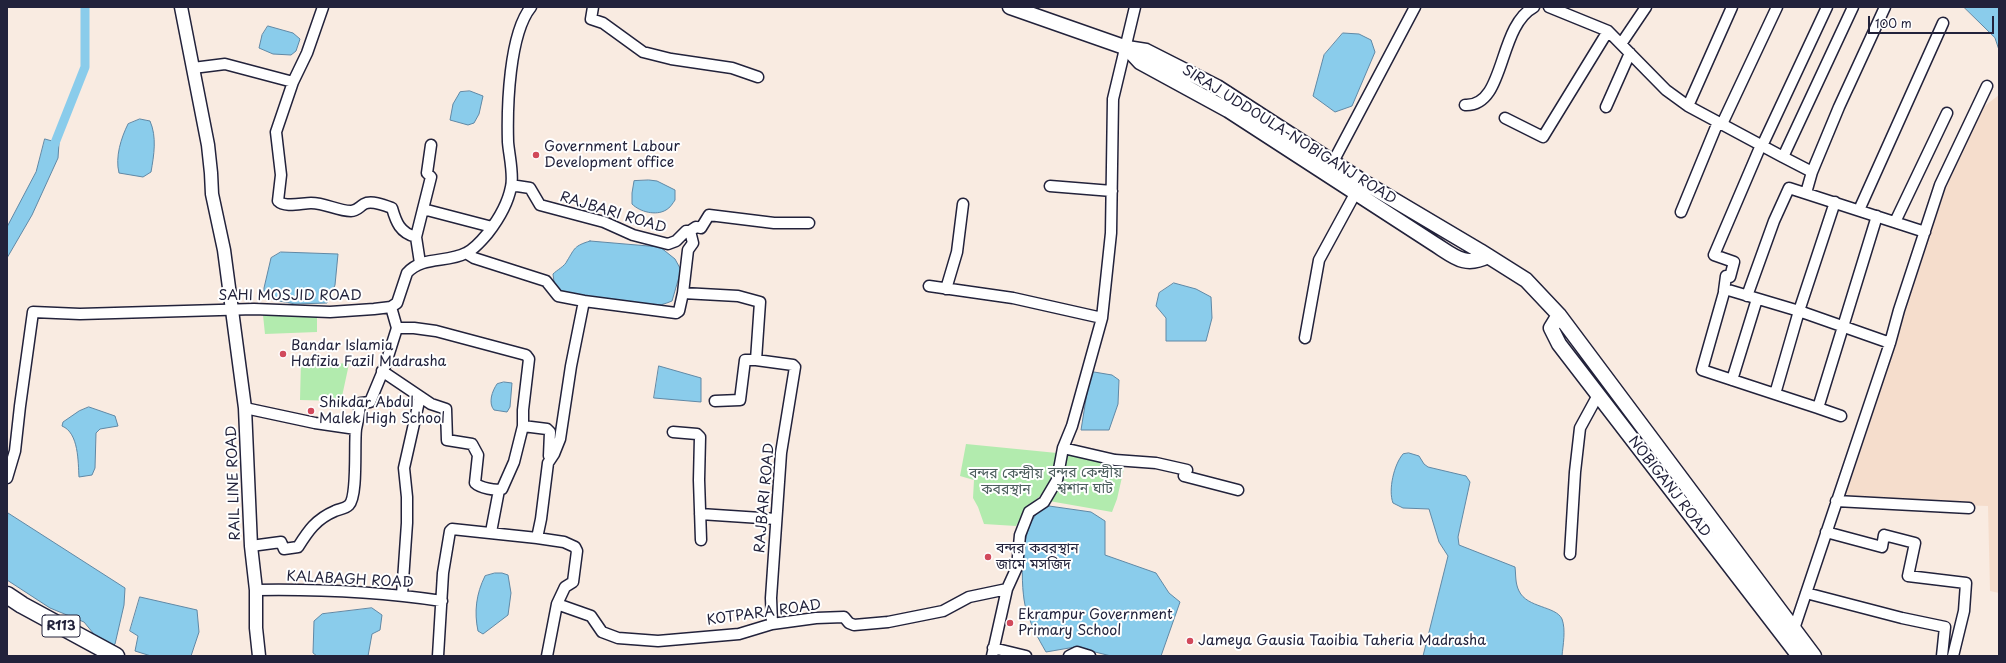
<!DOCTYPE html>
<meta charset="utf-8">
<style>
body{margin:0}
#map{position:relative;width:2006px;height:663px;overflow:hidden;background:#f9ebe1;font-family:"Playpen Sans",sans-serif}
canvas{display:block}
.frame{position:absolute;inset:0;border:8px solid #22223b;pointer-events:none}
.scale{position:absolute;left:1868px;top:16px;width:126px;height:18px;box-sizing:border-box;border:2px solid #22223b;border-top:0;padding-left:5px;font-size:12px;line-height:14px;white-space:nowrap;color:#22223b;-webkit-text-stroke:3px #fff;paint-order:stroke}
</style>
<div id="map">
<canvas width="2006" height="663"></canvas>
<div class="frame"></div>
<div class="scale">100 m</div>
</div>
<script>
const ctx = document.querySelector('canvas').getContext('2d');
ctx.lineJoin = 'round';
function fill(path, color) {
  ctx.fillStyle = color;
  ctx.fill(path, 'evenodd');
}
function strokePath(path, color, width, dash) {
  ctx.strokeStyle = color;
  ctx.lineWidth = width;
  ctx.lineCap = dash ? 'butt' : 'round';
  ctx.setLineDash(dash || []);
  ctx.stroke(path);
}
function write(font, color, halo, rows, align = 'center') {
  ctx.font = font + ' "Playpen Sans","Noto Sans Bengali",sans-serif';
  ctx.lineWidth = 4;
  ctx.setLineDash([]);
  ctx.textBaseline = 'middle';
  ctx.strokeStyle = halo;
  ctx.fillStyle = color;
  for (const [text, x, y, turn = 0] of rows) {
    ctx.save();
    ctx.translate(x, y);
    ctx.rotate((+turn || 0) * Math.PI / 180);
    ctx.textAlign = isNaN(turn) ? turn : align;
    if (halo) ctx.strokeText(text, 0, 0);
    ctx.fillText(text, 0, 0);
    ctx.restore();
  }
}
fill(new Path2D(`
 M1999,95v498l-9,-2 -2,-85 -151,-5 105,-311 32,-76z`), '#f5ddcc');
fill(new Path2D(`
 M263,315l54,2v15l-52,2z
 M301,360l48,4 -8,37 -41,-1z
 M966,444l91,9 -5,29 -12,14 -15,13 -9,17 -32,-2 -6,-17 -5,-9 1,-18 -14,-4z
 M1068,450l57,14 -8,35 -5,13 -63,-11z`), '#b2ebae');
const water = new Path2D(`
 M1964,7h35v43l-4,-12z
 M268,26l25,7 7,6 -4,12 -5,4 -18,-1 -14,-6 3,-13z
 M1343,33l16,1 12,6 4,12 -23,54 -17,6 -22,-16 11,-41z
 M470,91l13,5 -4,18 -5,9 -6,2 -18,-5 3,-16 7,-12z
 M140,119l10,2c7,16 4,34 1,51l-8,5 -24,-4c-4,-16 2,-35 9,-49z
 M45,139l14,4 -1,15 -26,57 -25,43v-31l29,-55z
 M649,180l8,1 18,9v10c-2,3 -5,8 -9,10 -10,6 -26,2 -34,-6v-11l2,-12z
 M590,241l70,6 15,12 6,11 -9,31c-7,3 -14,5 -21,5 -27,-1 -67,-8 -93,-15l-4,-9 -1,-8c4,-4 12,-8 14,-13 8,-13 7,-15 23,-20z
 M281,252l57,2 -3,31 -8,18 -32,1 -31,-6v-10l7,-30z
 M1174,283l22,6 15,8 1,21 -6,23h-40v-23l-10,-12 3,-13z
 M659,366l42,12v24l-47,-4z
 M1094,372l18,3 7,5 -1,24 -9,26h-28l9,-56z
 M504,382l8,1 -2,24 -3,5 -13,-2c-6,-7 -2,-19 3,-26z
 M89,407l26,9 3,10 -18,3 -4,4 -1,35 -3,7 -13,2c-1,-15 0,-44 -17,-51l1,-4 16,-11z
 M1409,453l10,3 5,8 4,3 38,9 4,6 -12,55 1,8 56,22c1,8 0,16 4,24 8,17 37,15 43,28 4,11 1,26 0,37h-139l25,-100 -9,-14 -10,-33 -26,-1 -10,-5c-5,-13 1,-39 10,-49z
 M1049,506l42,6 14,9v34l51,18 13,20 11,9 -19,54h-50l-36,-9 -29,5c-8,-14 -17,-30 -21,-47 -5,-24 -6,-93 24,-99z
 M8,513l117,75 -1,17 -9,39 -4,3 -13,-8 -14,-17 -34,-14 -43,-28z
 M495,573h7l6,2 3,18 -3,22 -25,19 -5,-3c-4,-19 -2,-37 7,-55z
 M140,597l57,13 2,22 -8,24h-40l-16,-5 3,-15 -8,-5z
 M372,608l10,7 -2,15 -8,4 -4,22h-51l-4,-3 1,-32 8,-7z`);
fill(water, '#8acceb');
strokePath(water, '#6088a5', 1);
strokePath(new Path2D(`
 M51,153l34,-86v-60`), '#8acceb', 9);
const minor = new Path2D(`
 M593,7l-2,12 12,4 40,29 28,7 61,9 26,9
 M1549,7l59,24 58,59 22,16 95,51 70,-150
 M1621,44l25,-37
 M193,68l32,-4 68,18 14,-29 16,-46
 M293,82l-17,50 5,43 -3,26c7,7 24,2 33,2 15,0 26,8 40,8 6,0 8,-4 13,-7 7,-4 20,1 28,4 4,14 8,25 24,29
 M1465,105c41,2 32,-78 69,-98
 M1688,106l44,-99
 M1606,107l24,-54
 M1505,118l38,19 65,-106
 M1722,124l55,-117
 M1762,146l65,-139
 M1783,157l29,15 27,-65 46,-100
 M1333,162l82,-155
 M1050,186l62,5
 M511,187l6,-1 13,2 10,17 64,17 29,13 35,9 8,-3 10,-10h4l3,12 -5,7 -5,43 55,3 22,6 -4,58h-11l-5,40 -25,1
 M1806,193l6,-21
 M1835,202l-36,109 -74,-22 -23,81 73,24 24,-83 91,32
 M423,209l69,18
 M1859,210l84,-187
 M1681,212l37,-90
 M1895,222l52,-109
 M690,231l6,-4 5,1 8,-13 65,8h35
 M420,263l-4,-26 15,-60 -4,-4 4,-28
 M929,286l84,12 89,20
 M946,289l11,-37 6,-48
 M1724,291l2,-15 4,1 4,-15 -20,-7 47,-110
 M1747,296l27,-75 15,-33 136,44
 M584,301l92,12 3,-2 4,-18
 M397,328h17l22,3 90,24 3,4 -6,51v16l24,3 3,3 -1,24
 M1305,338l14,-78 37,-68
 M756,360l37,5 2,2 -14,86 -10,145 1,26
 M382,371l49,33 15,5 1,31 25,4 6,11 -3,28c5,5 21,8 27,6l12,-27 9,-36
 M1732,380l25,-81
 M1775,394l43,14 59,-192
 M245,408l70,15 41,6
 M1818,408l23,8
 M673,432l24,2 3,3 -1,43 2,60
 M1063,448l52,12 41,3 31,7 -3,6 54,14
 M7,478l8,-27 5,-45 13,-94 47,2 174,-5 76,3 44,-3 17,-2 6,-4 10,-30c15,-17 40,-10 59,-20 7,-3 17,-14 22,-20 10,-13 20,-30 23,-46 3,-12 -2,-32 -3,-45 -1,-35 1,-108 23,-135
 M1836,501l133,7
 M700,514l76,5
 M491,532l8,-42
 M1826,532l56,15 2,-12 31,8 -7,33 58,7 -2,28 -11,45
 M537,538l27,4 11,5 2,4 -4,31 -8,5 -8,17
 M251,546l30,-4 3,7 14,-2c10,-16 18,-28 37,-36 4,-2 10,-2 14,-6 9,-9 5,-61 7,-76 2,-8 3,-16 4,-24l1,-2 9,-1 15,-36 12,-38 -6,-21
 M1570,554l5,-82 5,-44 18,-33
 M256,590c62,-1 125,2 186,11
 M1806,593l96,25 43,9 -3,29
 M402,595l5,-72v-26l-3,-29 16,-71
 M1790,632l4,-3 96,-286 9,-33 41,-125 47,-99
 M993,648l33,8
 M438,656l5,-83 7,-42 2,-2 85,9 4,-19 7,-56 6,-9 6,-15 11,-73 13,-65 -26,-5 -12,-15 -72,-23 -8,-5
 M547,656l10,-52 34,12 11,16 16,6 40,3 81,-7 33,-10 44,-6 28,-1 5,6 5,2 34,-3 55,-11 26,-14 38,-8
 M992,656l15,-67 10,-22 3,-32 9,-23 15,-10 13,-22 6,-32 9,-22 30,-108 9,-85 2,-134 22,-92
 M1069,656l8,-4 13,4`);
const tertiary = new Path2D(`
 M181,7l27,138 3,28 1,21 12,56 21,158 6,138 5,44v38l3,28`);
const secondary = new Path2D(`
 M1010,7l117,41 19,3 71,36 145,94 118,70 46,29 33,35 255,341
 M1127,48l13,14 88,48 205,133c21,13 31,25 55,13
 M1559,315l-8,13 8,16 240,312`);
const primary = new Path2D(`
 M7,595l15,10 94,51`);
strokePath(minor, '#22223b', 13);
strokePath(tertiary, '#22223b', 15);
strokePath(secondary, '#22223b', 17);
strokePath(primary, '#22223b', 19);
strokePath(minor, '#fff', 10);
strokePath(tertiary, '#fff', 12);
strokePath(secondary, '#fff', 14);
strokePath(primary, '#fff', 16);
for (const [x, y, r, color] of [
 [536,155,4,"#d1495b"],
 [283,354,4,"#d1495b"],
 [311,411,4,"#d1495b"],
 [988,557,4,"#d1495b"],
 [1010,623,4,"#d1495b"],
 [1190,641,4,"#d1495b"]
]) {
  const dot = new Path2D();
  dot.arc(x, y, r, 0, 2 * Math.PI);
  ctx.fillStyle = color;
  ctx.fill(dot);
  strokePath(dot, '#fff', 1.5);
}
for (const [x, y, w] of [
 [61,626,38]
]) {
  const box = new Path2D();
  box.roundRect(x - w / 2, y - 11, w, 22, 3);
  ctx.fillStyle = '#fff';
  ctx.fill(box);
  strokePath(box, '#22223b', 1);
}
write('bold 13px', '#22223b', null, [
 ["R113",61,626]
]);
write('14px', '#22223b', '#fff', [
 ["SIRAJ UDDOULA-NOBIGANJ ROAD",1289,135,32],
 ["RAJBARI ROAD",613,213,17],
 ["SAHI MOSJID ROAD",290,296],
 ["RAIL LINE ROAD",234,483,-92],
 ["NOBIGANJ ROAD",1669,487,52],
 ["RAJBARI ROAD",765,498,-85],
 ["KALABAGH ROAD",350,580,3],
 ["KOTPARA ROAD",764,613,-8]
]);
write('14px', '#22223b', '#fff', [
 ["Government Labour",544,147],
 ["Development office",544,163],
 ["Bandar Islamia",291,346],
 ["Hafizia Fazil Madrasha",291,362],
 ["Shikdar Abdul",319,403],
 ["Malek High School",319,419],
 ["বন্দর কবরস্থান",996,549],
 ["জামে মসজিদ",996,565],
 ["Ekrampur Government",1018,615],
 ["Primary School",1018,631],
 ["Jameya Gausia Taoibia Taheria Madrasha",1198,641]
], 'left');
write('14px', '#4d5e5e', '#fff', [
 ["বন্দর কেন্দ্রীয়",1085,473],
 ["শ্বশান ঘাট",1085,489],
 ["বন্দর কেন্দ্রীয়",1006,474],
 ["কবরস্থান",1006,490]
]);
</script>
